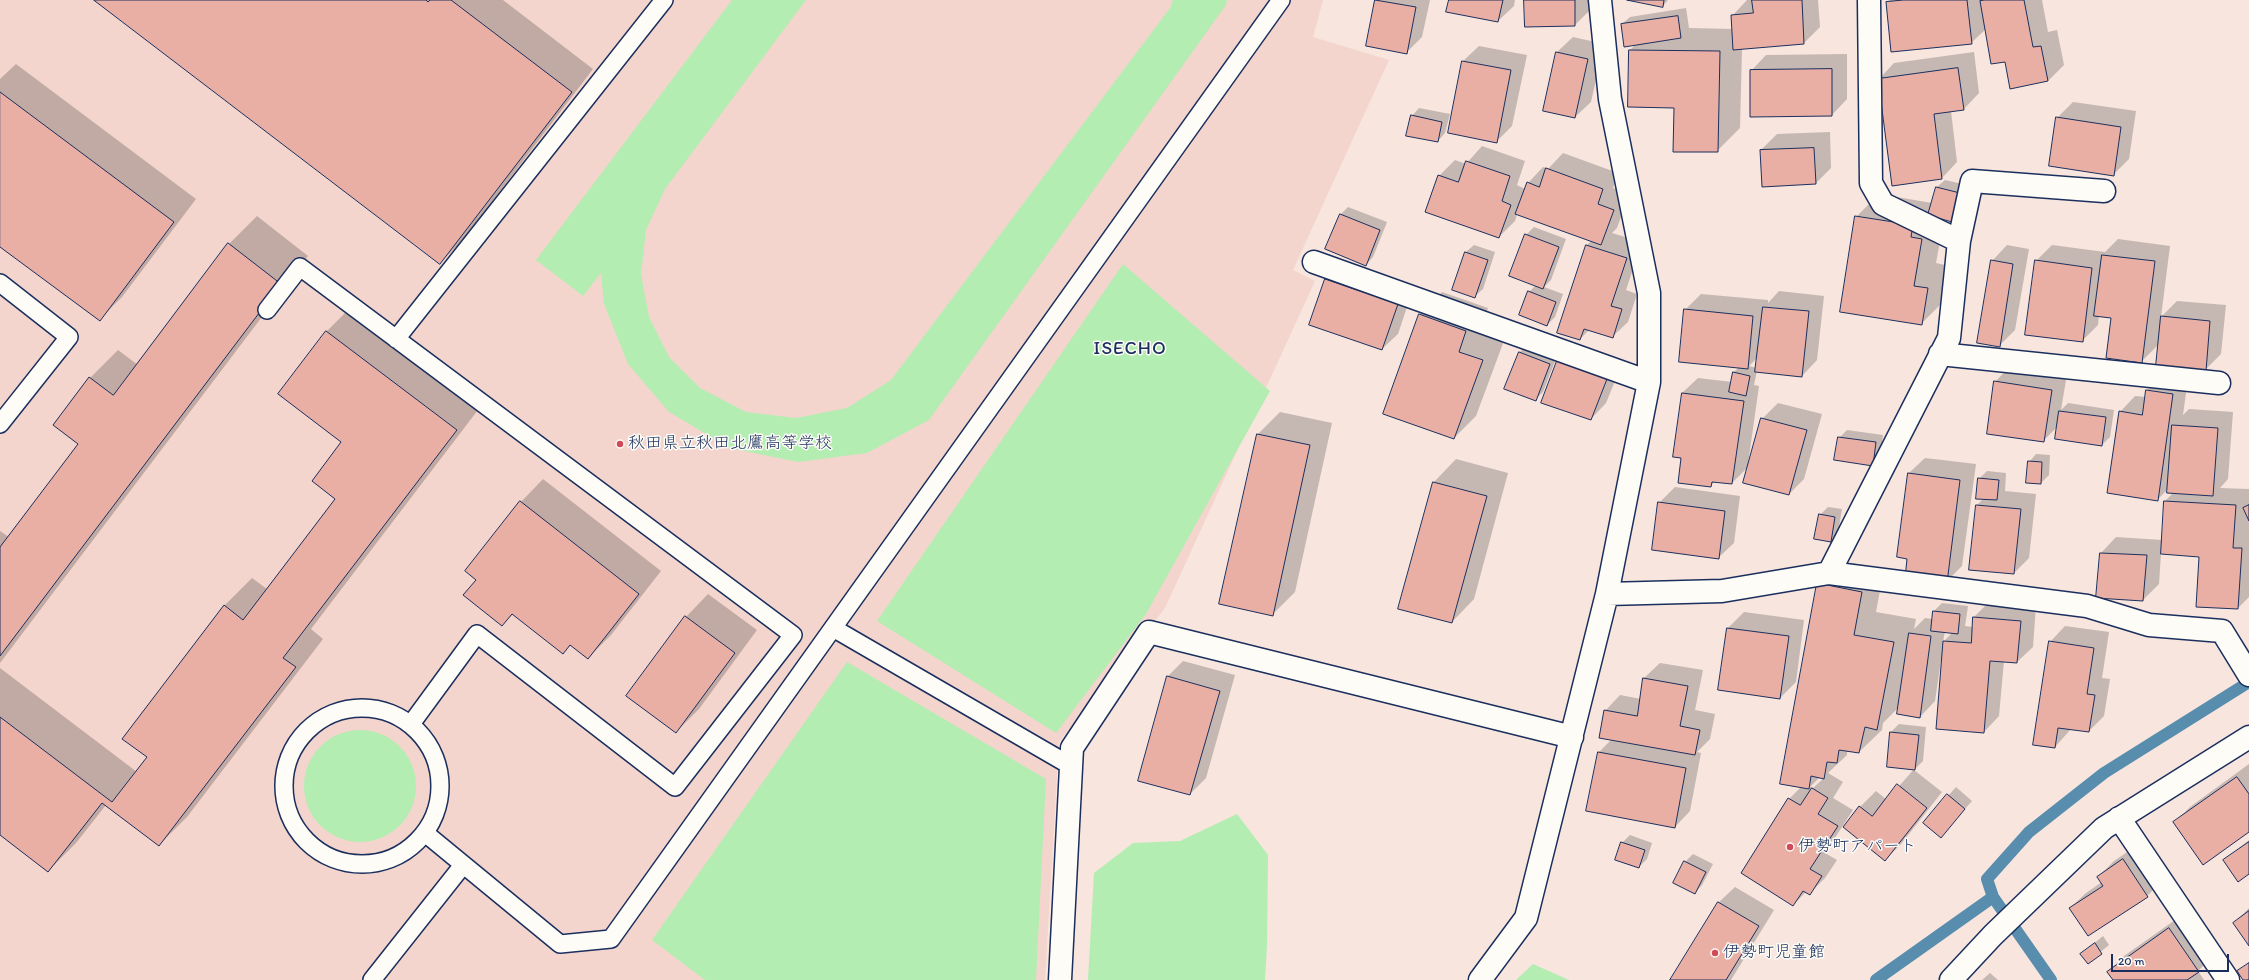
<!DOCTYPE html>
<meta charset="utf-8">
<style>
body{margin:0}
#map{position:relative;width:2249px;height:980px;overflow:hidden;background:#f7e5de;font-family:Itim,sans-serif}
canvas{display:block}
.scale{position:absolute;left:2111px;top:954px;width:118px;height:18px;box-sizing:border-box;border:2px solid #1b2f5e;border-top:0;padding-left:5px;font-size:12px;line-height:14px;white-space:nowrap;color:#1b2f5e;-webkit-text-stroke:3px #fdfcf7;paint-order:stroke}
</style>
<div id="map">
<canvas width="2249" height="980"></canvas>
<div class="scale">20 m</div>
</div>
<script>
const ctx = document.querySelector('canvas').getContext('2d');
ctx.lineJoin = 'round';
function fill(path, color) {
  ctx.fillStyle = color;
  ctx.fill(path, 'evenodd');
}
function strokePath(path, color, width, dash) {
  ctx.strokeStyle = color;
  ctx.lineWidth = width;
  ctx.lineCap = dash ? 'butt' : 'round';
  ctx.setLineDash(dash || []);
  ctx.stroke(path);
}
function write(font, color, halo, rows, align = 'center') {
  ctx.font = font + ' Itim,"Klee One",sans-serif';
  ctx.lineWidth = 3;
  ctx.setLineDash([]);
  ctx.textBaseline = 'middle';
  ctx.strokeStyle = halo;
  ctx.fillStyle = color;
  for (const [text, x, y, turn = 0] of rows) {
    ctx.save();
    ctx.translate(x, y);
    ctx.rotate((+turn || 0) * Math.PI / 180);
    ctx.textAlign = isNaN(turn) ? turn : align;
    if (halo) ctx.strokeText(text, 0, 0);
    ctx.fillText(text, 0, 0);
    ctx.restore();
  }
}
fill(new Path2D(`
 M0,0h1323l-10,37 76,23 -96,210 22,11 -150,327 -106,134 -14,238h-1045z`), '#f3d5cd');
fill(new Path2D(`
 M732,0h74l-141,189 -19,41 -5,44 8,43 20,40 31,31 46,24 50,6 51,-10 44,-28 279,-372 3,-8h54l-1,5 -297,415 -62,33 -69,9 -68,-14 -61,-36 -41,-48 -24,-60 -3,-31 -18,23 -47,-36z
 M1123,264l147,127 -124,223 -90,119 -179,-112z
 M847,662l199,117 -10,201h-331l-53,-40z
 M304 786a56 56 0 1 1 112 0a56 56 0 1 1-112 0Z
 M1237,814l31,41 -1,90 -2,35h-177l6,-107 39,-30 47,-2z
 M1533,964l36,16h-53z`), '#b4edb1');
fill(new Path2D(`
 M95,0h408l90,69 -131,172 -22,22z
 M1376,0h54l-8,37 -16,16 -39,-8z
 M1450,0h65l-1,6 -16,15z
 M1525,0h66v9l-16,16z
 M1632,0h36l-5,6z
 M1747,0h71l2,27 -16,16 -62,5 -2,80 -23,23 -42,-44 -45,-57 6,-6 -14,-20 8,-7 56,-9 3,20 44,1 -1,-13z
 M1890,0h152l6,32 9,-2 7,35 -16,16 -43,-20 -19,-32 -15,14 -84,-41z
 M1573,37l31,7 -13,58 -16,15 -18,-65z
 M1479,46l48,9 -15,71 -16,16 -33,-81z
 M1974,52l5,41 -15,16 -13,2 6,51 -15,16 -63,-99 15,-16z
 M1847,54v45l-15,16 -81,-44 15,-16z
 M16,64l180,135 -74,98 -23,23 -99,-75v-166z
 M2073,102l63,9 -7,48 -16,16 -56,-57z
 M1419,108l31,6 -5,19 -7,8 -26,-25z
 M1830,132l1,36 -15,15 -55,-33 16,-16z
 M1482,146l43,15 -8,24 8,4 3,-6 15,-16 5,2 15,-16 55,20 -5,15 16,6 -12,34 -5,5 30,9 -16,48 11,4 -9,28 -16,15 -23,-7 -9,9 -22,-7 29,-87 4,-4 -74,-27 -2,7 -16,16 -60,-61 16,-16 11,4z
 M1945,180l22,5 -23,34 -8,44 14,3 -6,35 -23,23 -65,-107 23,-23 53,9 5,-16z
 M1348,207l39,15 -14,35 -7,8 -25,-51z
 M257,216l51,40 -308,407v-132l9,6 71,-93 10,-66 28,-28 20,15 91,-121z
 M1534,227l32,12 -15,41 -7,7 19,7 -8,23 -8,8 -18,-33 7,-7 -10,-50z
 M2118,239l52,7 -9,71 16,-16 49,4 -5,49 -16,16 -46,-26 -18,18 -29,-45 -13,-1 -1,9 -16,16 -46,-80 16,-16 53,7z
 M1474,245l21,7 -12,37 -8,7 -9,-44z
 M2007,245l22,4 -14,81 -16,16 -7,-85z
 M1342,264l71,25 -15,45 -16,15 -56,-69z
 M1779,291l45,5 -7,64 -15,16 -45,-5 -3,14 5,1 -11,78 14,-45 16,-16 44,11 -18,65 -15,15 -40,-28 -17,17 -17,-2 -5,5 -27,-29 -1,-64 16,-15 34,4 1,-9 6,-6 -54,-57 16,-16 67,6v3zM1758,357l-1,11 -8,-2z
 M1442,292l46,16 -7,21 24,9 -29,78 -22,22 -34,-123z
 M355,303l129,99 -173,227 12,10 -136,178 -28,28 -53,-40 -30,38 -28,28 -48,-37v-166l137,104 11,-15 76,-151 28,-28 15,11 69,-91 7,-57 -63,-48 47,-62z
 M1528,344l29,12 -14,36 -8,8 -29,-11 14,-37z
 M1573,346l49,18 -16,39 -15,16 -33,-58z
 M2010,366l57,8 -6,36 7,-7 46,7 -4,27 -8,8 -44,-19 -15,15 -48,-59z
 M2162,375l26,3 -5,37 6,-6 44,3 -5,67 -8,9 29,1v108l-11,11 -38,-52 -39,-3 -2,31 -16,16 -45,-3 3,-44 15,-16 46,3 3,-39 8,-8 -5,-4 -11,11 -37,-88 15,-16 11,1 1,-7z
 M1280,412l52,11 -37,169 -22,22 -15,-180z
 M1847,430l36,5 -3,22 -7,8 -34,-27z
 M2036,454l14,1 -1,20 -8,8 -12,-21z
 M1925,458l51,6 -14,102 -16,16 -38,-24 1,-85z
 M1456,459l52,14 -34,126 -22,23 -52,-14 34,-126z
 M1987,471l19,2 -1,18 31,3 -7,64 -15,15 -37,-68 7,-7 -5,-19z
 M543,479l118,92 -50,64 -23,23 -17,-13 -8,8 -50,-39 -11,11 -24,-46 -11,-8 54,-69z
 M1675,487l65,9 -6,47 -16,15 -59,-55z
 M1828,507l14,2 -4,24 -8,8 -10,-26z
 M1841,561l43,8 -8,43 40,7 -2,10 11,-11 8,1 1,-8 8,-8 26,3 -3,20 8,1v-9l16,-16 47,3 -3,42 -16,15 -13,-1 -5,55 -15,16 -43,-72 -6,41 -15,16 -21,-10 -16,16 -1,7 -23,22h-12v3l-19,18 15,9 -10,16 20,12 -28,43 12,7 -12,18 -16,16 -3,-2 -13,13 -4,-106 12,-12 17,-203zM1945,631l8,1 -10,10zM1820,777l4,1 -11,10 -3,-1z
 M708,594l49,36 -58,79 -23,23 10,-115z
 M1744,612l60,8 -8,62 -16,16 -61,-8 9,-62z
 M2065,626l44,6 -7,46 8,1 -6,37 -15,15 -18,-2 -16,18 -5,-105z
 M1183,661l52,14 -29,103 -16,16 -22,-118z
 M1660,663l43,7 -8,40 20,4 -5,25 -13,13 4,1 -11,58 -15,16 -88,-16 12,-59 12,-12 -6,-29 15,-16 21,4 3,-21z
 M1899,724l27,3 -3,34 -9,9 28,22 -41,52 -16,16 -25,-53 16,-16 11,9 28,-32 -24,-36z
 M2249,764v67l-75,-8 16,-16z
 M1956,787l16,14 -31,35 -17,-13z
 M1630,835l22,8 -5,16 -8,8 -17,-24z
 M2249,840v33l-25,-13z
 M2139,844l24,36 -16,16 -59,39 -18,-27 16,-15 16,-11 -4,-5 16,-16z
 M1693,854l20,10 -11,21 -7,8 -10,-31z
 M1735,887l39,23 -43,70h-59l47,-78z
 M2249,908v36l-15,-21z
 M2185,913l29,42 -16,16 6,9h-90l-6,-8 16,-16z
 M2103,936l6,9 -21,17 -7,-8z
 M1990,973l8,7h-16z`), '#0003');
strokePath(new Path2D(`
 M1876,980l117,-83
 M2051,980l-58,-83 -6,-18 42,-47 75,-59 145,-91`), '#588dad', 12);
const building = new Path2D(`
 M94,0h332l2,2 2,-2h21l121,92 -132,172z
 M1375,0l41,7 -9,47 -41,-8z
 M1449,0h54l-5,22 -52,-10z
 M1524,0h51v26l-50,1z
 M1627,0h37l-1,7z
 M1752,0h50l2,44 -71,6 -2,-35 22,-2z
 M1904,0h63l5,44 -81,8 -5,-50z
 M1985,0h39l9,47 8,-1 7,35 -38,8 -5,-27 -14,2 -11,-63z
 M1678,16l3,22 -57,9 -3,-23z
 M1629,50l91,1 -2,101h-45l1,-44 -46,-1z
 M1556,52l32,7 -13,59 -32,-7z
 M1462,61l49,9 -14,73 -49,-10z
 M1958,68l6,42 -30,4 8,65 -50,7 -14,-107z
 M1832,69v47l-82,1v-47z
 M0,92l174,130 -74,99 -100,-74z
 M1411,115l31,7 -4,20 -32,-6z
 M2056,117l65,10 -7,49 -65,-10z
 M1814,148l2,36 -54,3 -2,-37z
 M1466,161l44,15 -8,25 9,4 -12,33 -74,-26 13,-37 20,7z
 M1546,168l57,21 -5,15 16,6 -13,35 -86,-31 12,-32 12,5z
 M1936,187l24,6 -8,29 -24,-7z
 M1340,214l40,16 -14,36 -41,-17z
 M1855,216l58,9 -2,12 11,2 -8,47 14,2 -6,37 -82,-13z
 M1525,234l34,13 -16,42 -34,-13z
 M228,243l53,41 -281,372v-109l78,-103 -25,-19 36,-48 24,18z
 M1586,245l41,13 -16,48 11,3 -9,29 -29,-9 -4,11 -23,-7z
 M1465,252l23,8 -13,38 -23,-8z
 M2102,255l53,6 -13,102 -36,-5 5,-40 -17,-2z
 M1991,260l22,4 -13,83 -23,-4z
 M2035,260l57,8 -9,74 -58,-7z
 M1325,279l73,25 -16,46 -73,-25z
 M1528,291l28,11 -9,24 -28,-11z
 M1763,307l46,4 -7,66 -47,-5z
 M1684,309l69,7 -5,53 -69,-7z
 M1419,314l47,17 -7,21 24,8 -29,79 -71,-25z
 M2161,316l49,5 -4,50 -50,-5z
 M326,331l131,99 -174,228 13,9 -137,179 -57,-43 -54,69 -48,-37v-118l112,85 35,-45 -25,-18 102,-134 19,15 92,-121 -23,-18 29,-39 -63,-48z
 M1519,352l31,12 -14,37 -32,-12z
 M1557,361l50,18 -16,41 -50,-17z
 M1733,372l17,4 -4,20 -17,-4z
 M1994,381l58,9 -8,52 -57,-8z
 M2146,390l27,4 -15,107 -51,-8 12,-82 23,4z
 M1682,393l62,8 -12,83 -20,-2 -1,5 -33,-4 3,-25 -8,-1z
 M2059,411l47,6 -4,29 -47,-7z
 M1761,418l46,12 -18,65 -46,-12z
 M2172,425l46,3 -5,68 -46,-3z
 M1257,434l53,11 -37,171 -54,-12z
 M1838,437l38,5 -3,24 -39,-6z
 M2028,461l14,1 -1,22 -15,-1z
 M1908,473l52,7 -13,103 -42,-5 2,-19 -10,-2z
 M1978,478l21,2 -2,20 -21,-1z
 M1433,482l54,14 -35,127 -54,-14z
 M520,501l119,93 -51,65 -18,-14 -7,9 -51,-40 -10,12 -39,-31 13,-15 -11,-9z
 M2164,501l72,4 -3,43h9l-4,61 -42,-2 3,-50 -38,-3z
 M1658,502l67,9 -6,48 -67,-9z
 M1976,505l45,4 -7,65 -45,-4z
 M2249,505v16l-6,-13z
 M1819,514l16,3 -4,25 -17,-3z
 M2100,553l47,2 -4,46 -47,-3z
 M1817,583l45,9 -8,43 40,7 -17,88 -12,-3 -6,26 -20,-3 -2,13 -10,-1 -3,17 -13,-3 -2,13 -29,-5z
 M1933,611l27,3 -2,20 -27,-3z
 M685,616l50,37 -59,80 -50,-37z
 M1973,617l48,4 -4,42 -27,-2 -6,72 -48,-4 7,-88 28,2z
 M1727,628l62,8 -9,63 -62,-9z
 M1909,633l22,3 -11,82 -23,-4z
 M2049,641l45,7 -7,46 8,1 -6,37 -31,-4 -3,20 -22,-3z
 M1167,676l53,15 -30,104 -52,-14z
 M1643,678l45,8 -8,40 20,4 -5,25 -96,-17 5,-28 33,6z
 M1890,732l29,3 -4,35 -28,-3z
 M1598,752l88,16 -11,60 -89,-17z
 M2237,777l12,17v38l-46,33 -30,-43z
 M1897,784l30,24 -42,53 -42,-34 16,-21 13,10z
 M1812,788l16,10 -10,16 20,12 -28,43 12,7 -12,19 -7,-4 -10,15 -52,-33 47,-75 12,7z
 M1947,794l18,15 -24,29 -18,-15z
 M1621,842l24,8 -6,18 -24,-8z
 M2249,842v32l-11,8 -15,-22z
 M2123,859l25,38 -60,39 -19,-28 34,-22 -6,-9z
 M1684,861l22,11 -11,22 -22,-11z
 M1718,902l41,24 -33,54h-56z
 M2249,911v35l-16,-23z
 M2169,928l30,44 -12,8h-74l-6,-8z
 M2095,943l7,11 -14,10 -8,-10z
 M2249,963v17h-6l-6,-9z`);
fill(building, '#e9afa5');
strokePath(building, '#1b2f5e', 1);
const lane = new Path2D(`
 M0,283l69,54 -69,87
 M267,310l33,-43 493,368 -118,152 -198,-153 -66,90
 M396,339l268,-339
 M833,628l238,138
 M284 786a78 78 0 1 1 156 0a78 78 0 1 1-156 0Z
 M425,833l135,111 51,-5 670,-939
 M372,980l91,-115`);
const street = new Path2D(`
 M1600,0l10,99 39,194v89l-42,212 115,-3 107,-18 258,33 62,19 73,6 27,44
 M1959,241l13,-60 132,10
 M1314,262l335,120
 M1940,354l279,29
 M1829,573l120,-235 10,-97 -76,-37 -12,-21 -2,-183
 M2119,818l109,162
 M1060,980l12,-232 77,-116 423,105
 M1480,980l46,-62 81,-324
 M1951,980l42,-45 111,-107 145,-91`);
strokePath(lane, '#1b2f5e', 20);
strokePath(street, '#1b2f5e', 25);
strokePath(lane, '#fdfcf7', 17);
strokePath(street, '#fdfcf7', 22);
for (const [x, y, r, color] of [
 [620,444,4,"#d1495b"],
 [1790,847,4,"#d1495b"],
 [1715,953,4,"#d1495b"]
]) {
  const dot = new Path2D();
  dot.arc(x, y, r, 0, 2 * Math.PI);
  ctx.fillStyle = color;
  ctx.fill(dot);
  strokePath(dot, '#fdfcf7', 1.5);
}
write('17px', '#1b2f5e', '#fdfcf7', [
 ["秋田県立秋田北鷹高等学校",628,444],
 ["伊勢町アパート",1798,847],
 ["伊勢町児童館",1723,953]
], 'left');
ctx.letterSpacing = '1px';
write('19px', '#1b2f5e', '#fdfcf7', [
 ["ISECHO",1130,349]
]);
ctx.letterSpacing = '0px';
</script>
